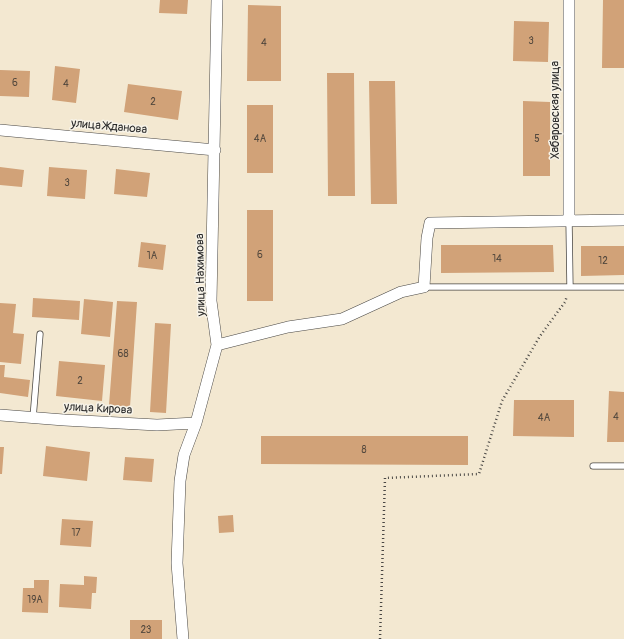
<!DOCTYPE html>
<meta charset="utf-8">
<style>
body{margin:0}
canvas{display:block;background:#f3e8d1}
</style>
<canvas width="624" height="639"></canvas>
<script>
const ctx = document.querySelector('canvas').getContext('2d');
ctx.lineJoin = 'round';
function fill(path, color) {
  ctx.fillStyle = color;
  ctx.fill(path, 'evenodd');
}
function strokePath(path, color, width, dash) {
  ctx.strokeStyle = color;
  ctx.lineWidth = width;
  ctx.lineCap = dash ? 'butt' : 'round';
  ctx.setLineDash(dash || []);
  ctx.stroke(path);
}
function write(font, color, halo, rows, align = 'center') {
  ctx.font = font + ' Pangolin,sans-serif';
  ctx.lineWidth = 3;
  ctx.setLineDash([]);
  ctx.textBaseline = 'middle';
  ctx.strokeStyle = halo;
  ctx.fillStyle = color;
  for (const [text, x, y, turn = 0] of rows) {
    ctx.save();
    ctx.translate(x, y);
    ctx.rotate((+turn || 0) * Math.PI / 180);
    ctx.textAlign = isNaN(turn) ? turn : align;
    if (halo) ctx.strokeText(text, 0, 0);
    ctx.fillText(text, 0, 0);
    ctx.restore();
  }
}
fill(new Path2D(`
 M160,0h28l-1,14 -28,-1z
 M603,0h21v68h-22z
 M248,5l33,1v75h-34z
 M514,21l35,1 -1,40 -35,-1z
 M55,66l25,3 -4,34 -24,-3z
 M0,70l30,1 -1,26 -29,-1z
 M327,73h27l1,123h-27z
 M369,81h26l2,123h-26z
 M128,84l54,7 -4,29 -54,-8z
 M523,101l27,1v74h-27z
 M247,105h26v68h-26z
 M0,167l24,3 -2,17 -22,-2z
 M49,167l38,3 -2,29 -38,-3z
 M116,169l34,4 -3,24 -33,-3z
 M247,210h26v91h-26z
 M141,242l25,3 -3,25 -25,-3z
 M441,245h112l1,27 -113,1z
 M581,246h43v29l-43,1z
 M33,298l47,3 -1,19 -47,-3z
 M84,299l29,3 -3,35 -29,-3z
 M117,301l20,1 -7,105 -21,-2z
 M0,303l16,1 -3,29 11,1 -3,30 -21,-2z
 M155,323l16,1 -5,89 -16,-1z
 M59,361l46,4 -3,36 -46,-5z
 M0,365h5l-1,12 26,3 -2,17 -28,-4z
 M609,391l15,1v50h-17z
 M514,400h60v37l-61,-1z
 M261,436h207v29l-207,-1z
 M46,446l44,6 -3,29 -44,-5z
 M0,447h4l-2,27h-2z
 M125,457l29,2 -2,23 -29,-2z
 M233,515l1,17 -15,1 -1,-17z
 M62,519l31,2 -2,26 -31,-2z
 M84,576l13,1 -1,16h-4l-1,16 -32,-2 1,-23 24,1z
 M34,580h15l-1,33 -26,-1 1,-24h11z
 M130,620h32v19h-32z`), '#d1a278');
const service = new Path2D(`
 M569,221l1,66
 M424,287h200
 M33,418l7,-84
 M593,466h31`);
const minor = new Path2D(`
 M569,0v221
 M0,130l215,20
 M217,345l71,-18 54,-8 59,-27 23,-5 3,-49 3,-15 194,-3
 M0,415l64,5 93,5 39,-2
 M183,639l-6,-76 3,-82 4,-26 12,-32 21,-78 -6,-44 6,-301`);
strokePath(service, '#494744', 7);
strokePath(minor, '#494744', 12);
strokePath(new Path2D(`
 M380,639l5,-161 94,-4 23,-73 38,-65 25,-34 2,-6`), '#494744', 2.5, [1, 3]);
strokePath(service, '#fff', 5.5);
strokePath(minor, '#fff', 11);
write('10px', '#54493e', null, [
 ["3",531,41],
 ["4",264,43],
 ["6",15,83],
 ["4",66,84],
 ["2",153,102],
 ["4А",260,139],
 ["5",537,139],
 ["3",67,183],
 ["6",260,255],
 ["1А",152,256],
 ["14",497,259],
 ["12",603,261],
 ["68",123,354],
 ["2",80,381],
 ["4",616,417],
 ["4А",544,418],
 ["8",364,450],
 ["17",76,533],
 ["19А",35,600],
 ["23",146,630]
]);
write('12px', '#2b2b2b', '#f7f3e8', [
 ["Хабаровская улица",556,110,-90],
 ["улица Жданова",109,127,5],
 ["улица Нахимова",201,275,-91],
 ["улица Кирова",98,409,3]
]);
</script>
